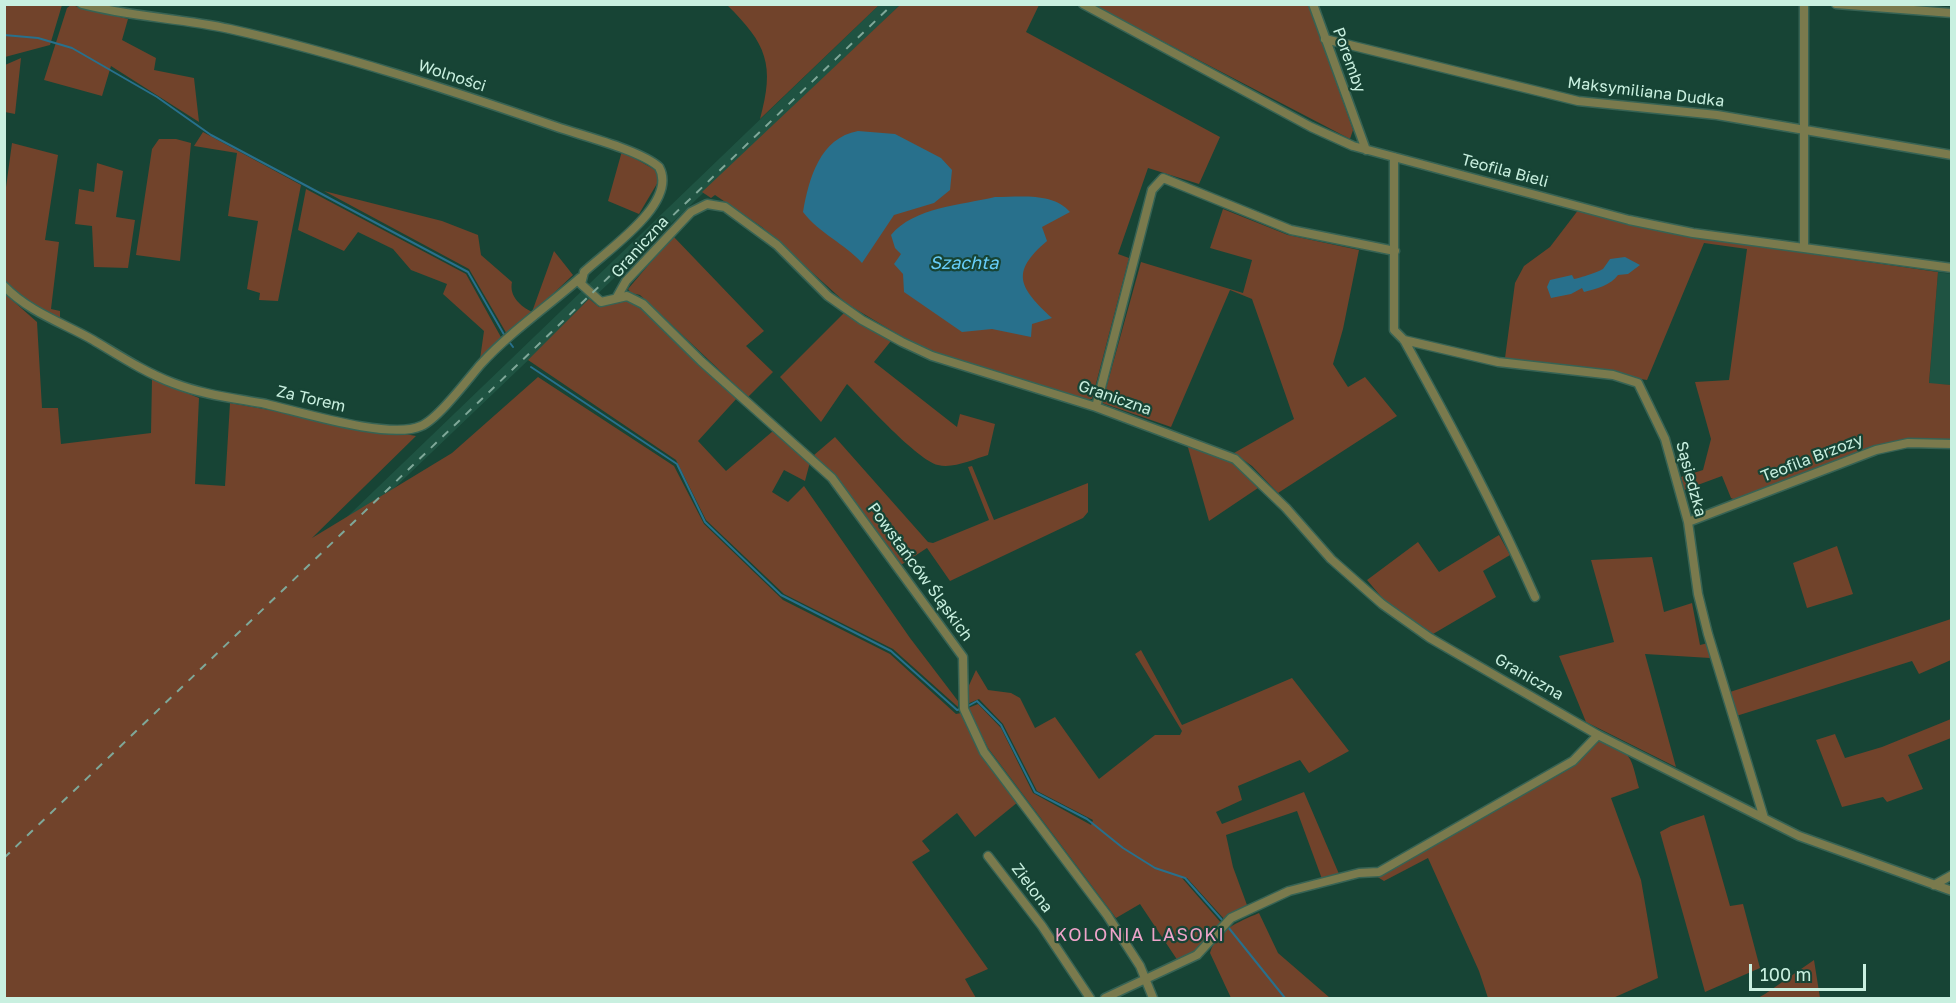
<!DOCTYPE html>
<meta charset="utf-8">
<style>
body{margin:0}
#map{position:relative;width:1956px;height:1003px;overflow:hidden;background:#174435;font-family:"Golos Text",sans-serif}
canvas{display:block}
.frame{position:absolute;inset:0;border:6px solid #c9f0e0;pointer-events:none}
.scale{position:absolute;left:1749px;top:964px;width:117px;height:27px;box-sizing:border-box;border:3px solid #c9f0e0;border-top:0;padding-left:8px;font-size:18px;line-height:21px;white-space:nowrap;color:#c9f0e0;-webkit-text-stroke:4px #174435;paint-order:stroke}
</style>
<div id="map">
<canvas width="1956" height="1003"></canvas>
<div class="frame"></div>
<div class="scale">100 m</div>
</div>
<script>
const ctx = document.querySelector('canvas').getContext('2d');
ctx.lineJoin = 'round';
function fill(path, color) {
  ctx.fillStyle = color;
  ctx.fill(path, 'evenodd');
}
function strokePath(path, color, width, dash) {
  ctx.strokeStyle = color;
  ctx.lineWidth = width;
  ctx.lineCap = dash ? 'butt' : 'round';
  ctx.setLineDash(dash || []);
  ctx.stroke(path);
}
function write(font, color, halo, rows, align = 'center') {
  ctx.font = font + ' "Golos Text",sans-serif';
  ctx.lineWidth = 4.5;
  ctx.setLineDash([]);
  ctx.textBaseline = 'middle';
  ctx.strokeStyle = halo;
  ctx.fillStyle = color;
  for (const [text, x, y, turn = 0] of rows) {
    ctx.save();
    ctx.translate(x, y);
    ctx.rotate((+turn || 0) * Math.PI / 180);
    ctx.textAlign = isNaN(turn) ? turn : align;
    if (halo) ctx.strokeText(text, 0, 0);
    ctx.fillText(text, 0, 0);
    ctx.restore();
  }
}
fill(new Path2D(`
 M879,5h21l-536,512 -359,329z
 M1938,272l13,2v111l-22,-1z`), '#1f5342');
fill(new Path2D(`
 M5,4l57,1 -12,40 -45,12z
 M71,5l57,14 -6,21 34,18 -2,12 40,8 5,44 -88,-56 -9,30 -58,-16 23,-72z
 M727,5h152l-119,114c15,-54 7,-75 -33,-114z
 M900,5h139l-13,27 194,105 -21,47 -51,-16 -30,86 11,4 -37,141 -7,1 -159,-49 -79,-47 -85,-77 -47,-32 -4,3 -9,-6z
 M1093,5h216l44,125 -3,9z
 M21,58l-6,56 -10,-2v-47z
 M203,132l98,53 -23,116 -19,-1 1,-7 -13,-4 11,-68 -30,-5 9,-63 -43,-7z
 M159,139h17l15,4 -11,118 -44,-6 16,-106z
 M12,143l46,12 -13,85 14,2 -8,67 9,2v8l-26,-12 -29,-25 -1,-80z
 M622,151l35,20 1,11 -19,32 -31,-13z
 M97,163l26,8 -7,46 19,3 -7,48 -34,-1 -2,-41 -17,-2 4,-35 15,3z
 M306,189l160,85 36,65 -22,20 4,-28 -41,-37 4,-10 -36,-14 -18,-21 -35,-17 -14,19 -46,-21z
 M324,191l118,30 36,14 3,20 31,27c-3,14 8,24 20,30l22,-61 19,24 -65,61 -39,-67z
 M1223,209l65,26 71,15 -16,79 -10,35 15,23 17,-10 32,39 -119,77 -26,-27 -18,-13 60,-34 -42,-120 -22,-9 -59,137 -69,-24 39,-141 102,31 9,-33 -42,-12z
 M1579,209l121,29 238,34 -9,111 22,2v56l-39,-2 -39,8 -138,53 -4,-2 -9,-22 -38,14 -3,-13 22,-7 8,-31 -16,-57 34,-2 18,-131 -43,-6 -57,137 -142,-22 10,-75 9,-17 26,-19z
 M673,236l91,95 -18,15 27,26 -25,25 -108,-102 -9,-2 -3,-4z
 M4,293l33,29 5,86h16l3,36 90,-11 1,-54 47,19 -4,86 30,2 5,-83 186,33 -104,102 140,-85 86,-76 136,89 30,58 79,76 107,54 66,60 5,-1 15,33 42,56 -43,35 -18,-24 -35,28 8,10 -18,11 76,107 -23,10 11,19h-971z
 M589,299l10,8 30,-7 22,16 87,81 -40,44 28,30 47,-40 37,31 -5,19 -21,-11 -12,22 16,10 16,-16 106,152 48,63v6l-65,-58 -109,-55 -78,-74 -30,-60 -148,-100z
 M844,313l47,28 -17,21 83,65 3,-13 35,10 -7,31c-14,4 -35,14 -50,10 -21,-5 -73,-63 -91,-81l-26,38 -41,-45z
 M835,437l93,105 5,1 56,-23 -21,-53 4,-1 22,54 94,-37v29l-5,6 -133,63 -23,-33 -26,17 -70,-93 -17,-17z
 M1187,444l40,13 29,24 2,7 -49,33z
 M1499,535l11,20 -27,16 13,26 -63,37 -44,-28 -22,-26 51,-38 21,30z
 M1837,546l16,48 -46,14 -14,-45z
 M1652,557l12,55 28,-9 8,42 8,-2 2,15 -65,-4 31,113 -90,-45 -27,-66 55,-14 -23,-82z
 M1951,619v41l-32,14 -7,-13 -179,56 -6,-24z
 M1141,650l41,75 110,-47 57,73 -40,22 -9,-13 -62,26 4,14 -26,12 6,12 82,-32 35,82 -17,5 -25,-68 -71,24 7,32 14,38 -22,15 -38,-42h-5l40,46 -26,30 -16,10 -40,-60 -24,14 -128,-170 -20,-40 10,-4 23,24 32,65 58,32 2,-5 -56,-29 -34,-67 -24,-25 -12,5 -2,-10 11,-24 12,20 23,3 9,5 15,30 20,-11 44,62 56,-44h25l2,-4 -47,-77z
 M1951,719v19l-43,17 15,34 -36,13 -4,-5 -41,10 -26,-67 19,-6 10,24 37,-11z
 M1601,740c32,14 29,15 38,48l-28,10 30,82 17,98 -45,20h-125l-9,-27 -51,-113 -44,23 -8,-5 188,-104z
 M1704,815l26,91 13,-2 17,64 -55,24 -45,-160 11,-6z
 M1259,913l19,40 52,45h-99l-21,-45c7,-23 28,-31 49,-40z
 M1814,960l6,38h-62l7,-4z`), '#71432b');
fill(new Path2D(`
 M858,131l37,3 46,24 11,12 -2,20 -16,13 -40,12 -32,48c-18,-20 -42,-29 -59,-51 6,-34 17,-74 55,-81z
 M995,197c25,0 58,-5 75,15l-28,15 5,14c-38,32 -27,47 5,77l-20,6 -1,13 -39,-8 -30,3 -58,-40 -1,-18 -9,-10 7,-10 -6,-6 -4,-13c23,-28 71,-30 104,-38z
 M1625,257l15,8 -12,9 -10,1c-7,10 -22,14 -34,17l-2,-4 -11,6 -20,4 -4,-11 3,-7 22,-5 2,4c6,-1 24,-7 29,-10l7,-10z`), '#28708c');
strokePath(new Path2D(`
 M4,35l34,3 34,10 85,49 54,38 257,137 38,66
 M510,343l3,4
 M531,367l146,97 28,58 76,73 110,56 66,59 4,-1
 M968,706l9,-5 24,24 34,67 52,27 36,29 32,20 30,10 38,43
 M1228,927l57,71`), '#28708c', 2);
const street = new Path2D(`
 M82,4c48,13 99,14 148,25 111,25 220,61 327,98 26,9 83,23 102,40 20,36 -53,84 -75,105l-3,12 20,18 26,-6 16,8 58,57 131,117 131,179 1,52 20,43 123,163 33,51 13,32
 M1083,4l228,123 42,19 276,74 64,13 259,35
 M1313,4l53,146
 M1836,4l116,9
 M1325,39l253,62 139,14 235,40
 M1394,157v173l10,10c47,85 92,169 131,257
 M1804,248v-244
 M4,286c25,26 59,37 89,54 27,16 51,32 80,43 31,12 61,15 93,21 35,8 124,36 155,22 17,-7 47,-47 60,-62 28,-31 67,-58 99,-86
 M617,297l9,-16 65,-69 16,-8 18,3 52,38 51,51 34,24 40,22 30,14 164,51 139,52 51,49 45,51 51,45 48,34 168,97 201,101 153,55
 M1404,340l94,22 115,13 25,8 27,56 23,83 10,72 10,40 56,184
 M1096,407l56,-217 11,-12 128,52 104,21
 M1688,522l188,-72 32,-7 44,1
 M988,856l54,70 48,72
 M1934,885l18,-10
 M1105,998l92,-43 34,-37 58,-27 70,-18 20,-1 194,-111 25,-26`);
strokePath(street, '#376354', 11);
strokePath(street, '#7a7a4d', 8);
strokePath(new Path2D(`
 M4,858l889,-854`), '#7fa899', 2, [8, 8]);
write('16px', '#c9f0e0', '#174435', [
 ["Poremby",1349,60,70],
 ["Wolności",452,76,18],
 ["Maksymiliana Dudka",1646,92,7],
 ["Teofila Bieli",1505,171,15],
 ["Graniczna",640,247,-48],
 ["Graniczna",1115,398,19],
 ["Za Torem",311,399,13],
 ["Teofila Brzozy",1812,458,-21],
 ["Sąsiedzka",1691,479,75],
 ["Powstańców Śląskich",920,572,54],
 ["Graniczna",1529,677,30],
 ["Zielona",1032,888,53]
]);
write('italic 18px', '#67cdf8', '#174435', [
 ["Szachta",964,263]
]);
ctx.letterSpacing = '1.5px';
write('18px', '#efa4ca', '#174435', [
 ["KOLONIA LASOKI",1140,935]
]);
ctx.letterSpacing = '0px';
</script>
